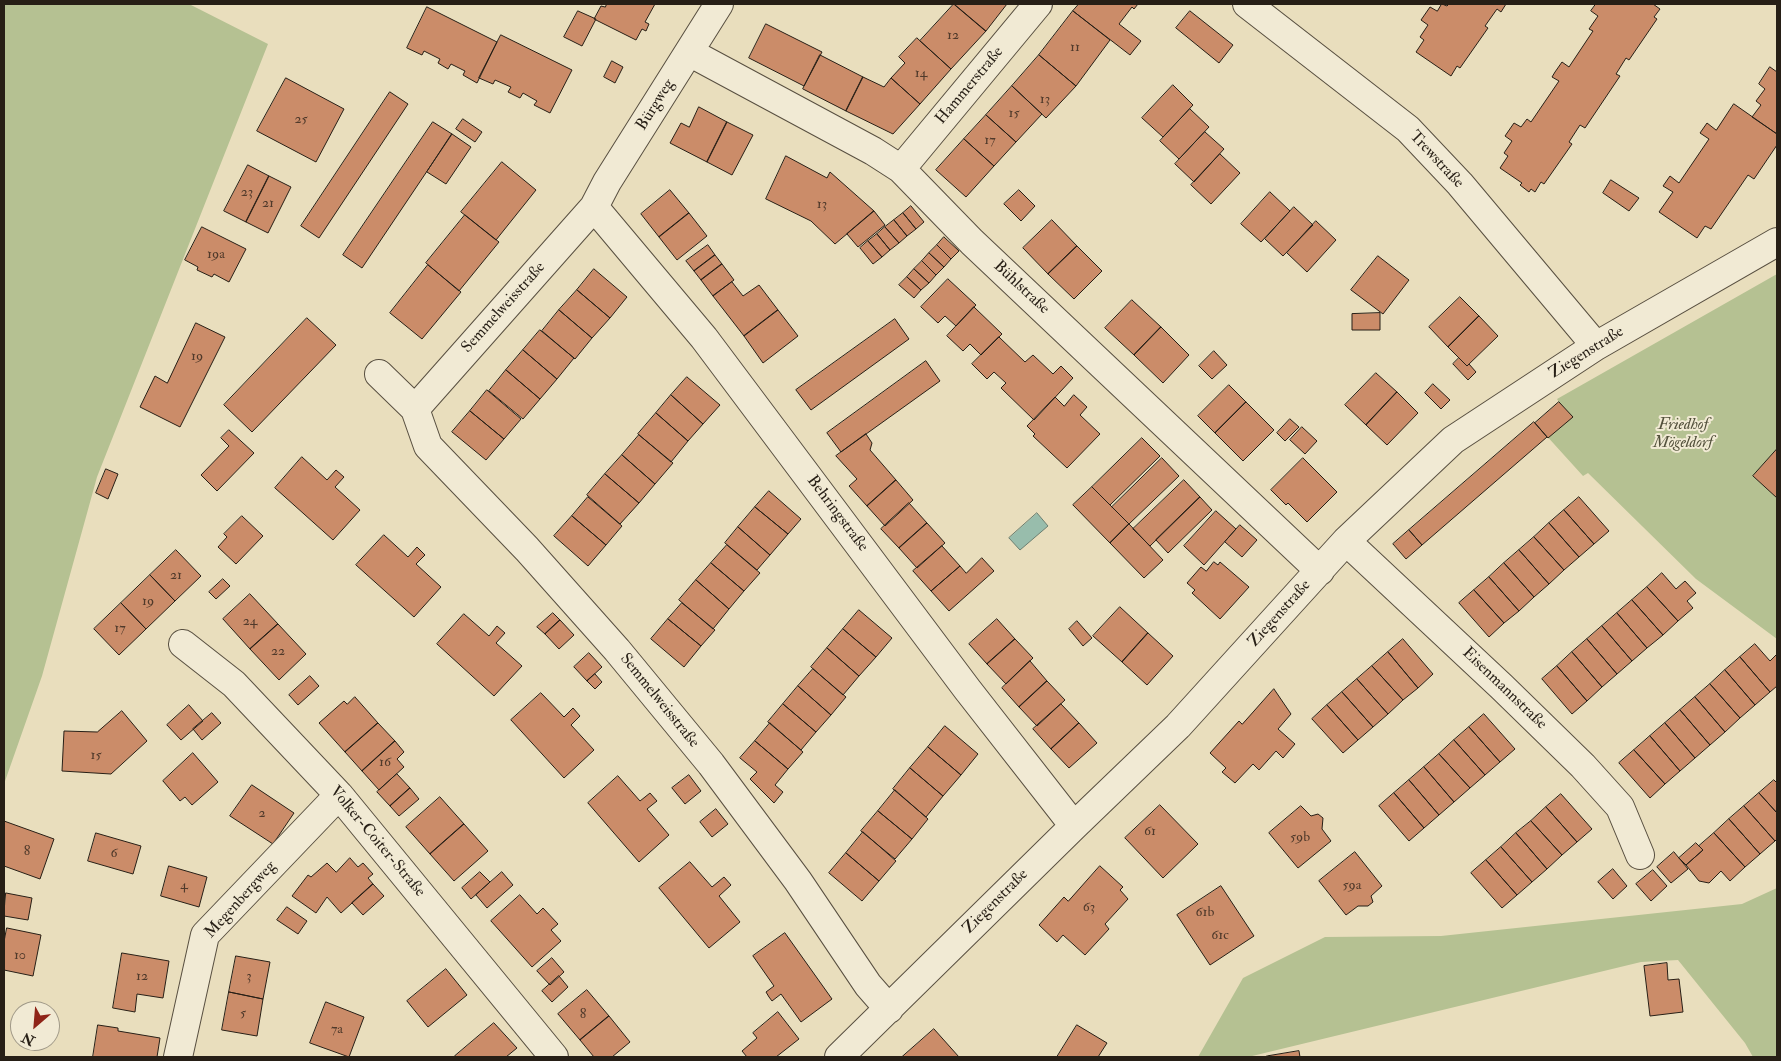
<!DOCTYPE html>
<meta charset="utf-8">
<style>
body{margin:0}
#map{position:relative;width:1781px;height:1061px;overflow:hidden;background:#e9debd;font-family:"IM FELL Double Pica",serif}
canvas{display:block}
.frame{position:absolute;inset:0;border:5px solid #271f16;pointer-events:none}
.north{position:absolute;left:10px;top:1001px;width:50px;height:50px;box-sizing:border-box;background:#f1ead4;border:1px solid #a09988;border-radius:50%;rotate:207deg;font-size:14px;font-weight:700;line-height:20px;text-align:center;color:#271f16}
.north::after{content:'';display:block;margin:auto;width:18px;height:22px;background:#8f2418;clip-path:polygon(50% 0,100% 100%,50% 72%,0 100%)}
</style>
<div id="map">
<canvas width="1781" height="1061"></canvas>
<div class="frame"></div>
<div class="north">N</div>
</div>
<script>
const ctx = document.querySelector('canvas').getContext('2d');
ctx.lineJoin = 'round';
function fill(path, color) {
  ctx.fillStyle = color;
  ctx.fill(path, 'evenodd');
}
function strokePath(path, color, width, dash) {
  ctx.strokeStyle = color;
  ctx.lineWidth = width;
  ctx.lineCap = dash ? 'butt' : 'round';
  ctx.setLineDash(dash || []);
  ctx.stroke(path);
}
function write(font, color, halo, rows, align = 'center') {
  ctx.font = font + ' "IM FELL Double Pica",serif';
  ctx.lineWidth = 4;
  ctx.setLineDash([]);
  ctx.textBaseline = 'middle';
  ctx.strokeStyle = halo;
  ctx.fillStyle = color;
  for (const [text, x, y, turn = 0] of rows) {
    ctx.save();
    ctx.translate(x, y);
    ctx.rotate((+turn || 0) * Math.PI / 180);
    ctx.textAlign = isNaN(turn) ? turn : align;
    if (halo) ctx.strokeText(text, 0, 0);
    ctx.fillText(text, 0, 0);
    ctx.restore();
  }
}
fill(new Path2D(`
 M4,4h185l79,40 -171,433 -55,199 -38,108z
 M1777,274v365l-81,-60 -108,-106 -5,3 -48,-53 24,-21 -2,-3z
 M1777,888v169h-24l-8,-14 -67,-83 -37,2 -393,95h-50l45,-79 82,-41 116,-1 301,-32z`), '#b5c192');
const water = new Path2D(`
 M1037,513l11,13 -28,24 -11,-12z`);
fill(water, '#98bdac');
strokePath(water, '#6b7e70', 1);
const building = new Path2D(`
 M607,4h48l-10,18 4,2 -3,7 -4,-2 -6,11 -42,-21 7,-13 4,1z
 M954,4h53l-21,27z
 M954,4l32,27 -35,38 -31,-28z
 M1079,4h59l-4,5 -2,-2 -13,17 22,17 -11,14 -57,-44z
 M1442,4l5,2 2,-2h57l-5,8 -4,-3 -12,17 3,2 -28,40 -3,-2 -6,10 -35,-24 8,-12 -4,-3 8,-12 -7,-5 9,-13 7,4z
 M1596,4h57l7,5 -6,8 3,2 -28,41 -3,-2 -10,16 4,2 -35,52 -5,-3 -11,17 3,2 -28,40 -3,-2 -6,10 -4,-3 -2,3 -9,-7 2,-2 -22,-15 8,-12 -4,-3 8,-12 -7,-5 9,-13 7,4 6,-8 4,3 28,-41 -7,-4 3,-5 7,-10 7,5 24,-36 -4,-2 9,-13 -7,-5z
 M427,7l70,35 -20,41 -14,-8 2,-4 -14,-7 -3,5 -10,-6 2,-4 -16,-8 -2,4 -15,-7z
 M578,11l18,8 -14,27 -18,-9z
 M1073,11l37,29 -34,46 -37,-31z
 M1190,11l43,34 -14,18 -43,-35z
 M766,24l56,28 -18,34 -55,-28z
 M501,35l71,35 -22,43 -16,-8 3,-4 -14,-8 -3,5 -12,-6 3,-5 -16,-7 -2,4 -14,-6z
 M917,38l34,31 -31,35 -29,-26 14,-15 -6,-6z
 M820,55l43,22 -17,34 -43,-22z
 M1039,55l37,31 -30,32 -34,-32z
 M612,61l11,6 -8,16 -11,-6z
 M1770,67l7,5v62l-25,-17 9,-12 -5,-4 9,-12 -6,-5z
 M863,77l21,10 7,-9 29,26 -27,30 -47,-23z
 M286,78l58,31 -28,53 -59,-31z
 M1173,85l20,20 -30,32 -21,-19z
 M1012,86l30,28 -26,28 -30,-27z
 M390,92l18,12 -89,134 -18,-12z
 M1734,104l43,30v11l-23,34 -6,-4 -37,54 -6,-3 -8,12 -38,-26 14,-20 -10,-6 7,-10 9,7 30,-44 -9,-6 7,-10 9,7z
 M699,107l28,15 -20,40 -37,-19 11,-20 8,4z
 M1190,109l19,18 -30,32 -19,-18z
 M986,115l30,27 -22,24 -30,-27z
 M463,119l19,13 -7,10 -19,-13z
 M433,122l19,12 -90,134 -19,-13z
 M727,122l26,13 -21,40 -25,-13z
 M1205,132l19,17 -30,33 -19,-18z
 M452,134l19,13 -25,37 -19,-12z
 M964,139l30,27 -28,31 -30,-27z
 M1220,154l20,19 -29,31 -20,-19z
 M786,156l41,22 3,-6 44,39 -39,33 -24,-23 -45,-22z
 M502,162l34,28 -40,50 -35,-28z
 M248,165l21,11 -23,46 -22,-11z
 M269,176l22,11 -23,46 -22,-11z
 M1611,180l28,18 -10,13 -26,-18z
 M670,190l19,23 -30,24 -18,-23z
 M1019,190l16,16 -14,15 -17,-17z
 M1270,192l20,19 -29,31 -20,-18z
 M911,206l13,16 -8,7 -13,-16z
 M1294,207l19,18 -30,31 -18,-17z
 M874,211l11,14 -27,22 -11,-13z
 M689,213l18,23 -30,24 -18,-23z
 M903,213l13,16 -9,7 -13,-16z
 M465,215l34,27 -40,49 -33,-28z
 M894,220l13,16 -8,7 -14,-16z
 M1052,220l25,26 -29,28 -25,-26z
 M1316,221l20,19 -29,32 -20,-19z
 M202,227l44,22 -17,33 -15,-8 -2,3 -15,-7 1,-3 -13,-7z
 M885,227l14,16 -9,7 -13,-16z
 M877,234l13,16 -8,7 -14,-16z
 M944,237l15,14 -8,8 -14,-14z
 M868,241l14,16 -9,7 -13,-16z
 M708,245l7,10 -21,16 -8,-10z
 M937,245l14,14 -7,8 -15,-14z
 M1077,246l25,25 -28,28 -26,-25z
 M929,253l15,14 -8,8 -14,-14z
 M715,255l7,9 -21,16 -7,-9z
 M1378,256l31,24 -26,34 -32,-24z
 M922,261l14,14 -7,8 -15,-14z
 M722,264l12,16 -21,16 -12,-16z
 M428,265l33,27 -39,47 -32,-26z
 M594,269l33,28 -17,21 -33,-28z
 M914,269l15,14 -8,7 -14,-13z
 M907,277l14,13 -7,8 -15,-13z
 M948,279l28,26 -20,21 -11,-10 -7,7 -17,-16z
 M732,282l11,14 16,-11 19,25 -34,26 -31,-40z
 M577,290l33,28 -18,20 -33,-28z
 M1460,297l19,19 -31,31 -19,-20z
 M1132,300l29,27 -27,28 -29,-27z
 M974,307l28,27 -21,21 -11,-11 -7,7 -16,-15z
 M559,310l33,28 -17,21 -33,-28z
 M778,310l20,26 -35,27 -19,-27z
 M1380,313v17h-28v-16z
 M1479,316l19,20 -31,30 -19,-19z
 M307,318l29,27 -84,87 -28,-27z
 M895,319l14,20 -98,71 -15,-20z
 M196,323l29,14 -45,90 -40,-20 15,-31 12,7z
 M1161,327l28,28 -26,28 -29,-28z
 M540,330l34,28 -17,21 -34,-29z
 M999,337l26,25 8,-7 20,19 8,-8 12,12 -39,42 -33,-32 5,-5 -12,-11 -7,7 -15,-15z
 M523,350l34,29 -17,20 -34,-29z
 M1214,351l13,14 -15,14 -13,-13z
 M1459,358l8,8 2,-2 7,8 -8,8 -15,-16z
 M926,361l14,20 -99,71 -14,-19z
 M506,370l34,29 -17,20 -34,-28z
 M1376,373l21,19 -31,33 -21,-20z
 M687,377l33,28 -17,19 -32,-29z
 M1433,384l17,16 -9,9 -16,-16z
 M1229,385l17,17 -31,31 -17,-17z
 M487,390l34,29 -17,20 -34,-28z
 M1397,392l21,21 -31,32 -21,-20z
 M671,395l32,29 -15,17 -32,-28z
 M1074,395l13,12 -7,8 20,19 -33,34 -34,-32 2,-2 -8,-8 28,-29 9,9z
 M1246,402l28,28 -31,31 -28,-28z
 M1559,402l14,15 -25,21 -13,-15z
 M470,411l34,28 -18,21 -34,-28z
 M656,413l32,28 -17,21 -33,-28z
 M1290,419l9,8 -14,14 -8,-8z
 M1534,422l13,15 -125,108 -13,-15z
 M1302,427l15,14 -12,13 -15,-14z
 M229,430l25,23 -37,38 -16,-16 28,-29 -8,-8z
 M866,434l6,9 -2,7 26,30 -29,26 -18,-20 8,-7 -21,-23z
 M639,435l34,28 -18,21 -33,-29z
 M1142,438l18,18 -50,49 -18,-18z
 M1777,449v49l-24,-22z
 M622,455l33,29 -16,19 -34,-29z
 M302,457l25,23 9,-10 8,7 -9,10 25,23 -27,30 -58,-52z
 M1162,458l17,18 -50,48 -17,-17z
 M1303,458l34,34 -30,30 -19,-19 -2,2 -15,-15z
 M106,469l12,5 -10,25 -12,-6z
 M605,474l34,29 -19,21 -33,-29z
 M896,480l17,20 -28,26 -18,-20z
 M1184,480l16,17 -50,49 -17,-17z
 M1092,487l37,37 -19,19 -37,-38z
 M769,491l32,28 -13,15 -33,-27z
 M588,497l34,29 -16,19 -34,-29z
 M1200,497l12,13 -44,43 -12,-13z
 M1579,497l30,34 -15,13 -30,-34z
 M909,503l18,20 -28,25 -18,-19z
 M755,507l33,27 -18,21 -32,-28z
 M1564,510l30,34 -15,13 -30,-34z
 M1216,511l20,18 -32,36 -20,-19z
 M242,516l21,20 -27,28 -18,-17 9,-10 -3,-3z
 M572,516l34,29 -18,21 -34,-30z
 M927,523l18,20 -28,25 -18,-20z
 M1549,523l30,34 -15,13 -30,-33z
 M1129,524l34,36 -19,18 -34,-35z
 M1240,525l17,15 -15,17 -17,-15z
 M738,527l32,28 -13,15 -32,-27z
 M1409,530l13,15 -16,14 -13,-15z
 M384,535l24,22 9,-10 8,8 -9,9 25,23 -27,30 -58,-52z
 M1534,537l30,33 -15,14 -30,-34z
 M727,545l33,28 -16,18 -33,-28z
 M942,546l18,20 -29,25 -18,-20z
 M176,550l25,26 -26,25 -25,-26z
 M1519,550l30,34 -15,13 -30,-34z
 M982,558l12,13 -45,40 -18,-20 29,-25 6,7z
 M1214,562l4,3 2,-3 29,25 -29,32 -28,-26 3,-3 -8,-7 14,-16 5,4z
 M711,563l33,28 -15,18 -33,-29z
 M1504,563l30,34 -15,14 -30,-34z
 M1662,573l14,16 9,-8 11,12 -9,8 6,7 -15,13 -31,-34z
 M150,575l25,26 -29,28 -25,-26z
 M1489,577l30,34 -15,12 -30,-33z
 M223,579l7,7 -14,13 -7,-7z
 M696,580l33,29 -16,20 -34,-29z
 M1647,587l31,34 -15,14 -31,-35z
 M1474,590l30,33 -15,14 -30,-34z
 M250,594l28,30 -28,25 -27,-30z
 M1632,600l31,35 -16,13 -30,-35z
 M121,603l25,26 -27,26 -25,-26z
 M682,603l33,27 -14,16 -33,-27z
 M1120,607l28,26 -26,29 -29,-26z
 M859,610l33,28 -16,19 -33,-28z
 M553,613l7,7 -15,14 -8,-7z
 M1617,613l30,35 -15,13 -30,-35z
 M464,614l25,22 8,-10 8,7 -9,10 26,23 -28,30 -57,-52z
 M668,619l33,27 -17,21 -33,-28z
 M997,619l18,20 -28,25 -18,-20z
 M560,620l14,15 -15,14 -14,-15z
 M1077,621l15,17 -9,8 -14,-17z
 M278,624l28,30 -27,26 -29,-31z
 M1602,626l30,35 -15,13 -30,-35z
 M843,629l33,28 -17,19 -32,-28z
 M1148,633l25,23 -26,29 -25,-23z
 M1015,639l18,19 -27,26 -19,-20z
 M1403,639l30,35 -15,14 -30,-36z
 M1587,639l30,35 -15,13 -30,-35z
 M1755,644l15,17 7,-7v32l-7,6 -30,-35z
 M827,648l32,28 -16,19 -32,-28z
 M1388,652l30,36 -15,12 -31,-34z
 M1572,652l30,35 -15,14 -30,-35z
 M589,653l13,14 -15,14 -13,-14z
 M1740,657l30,35 -15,13 -30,-35z
 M1030,661l17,20 -28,26 -17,-19z
 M1372,666l31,34 -15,14 -31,-35z
 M1557,666l30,35 -15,13 -30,-35z
 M813,669l33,28 -15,18 -33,-29z
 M1725,670l30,35 -15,13 -30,-34z
 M595,674l7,8 -7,7 -8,-8z
 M310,676l9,10 -21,19 -9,-10z
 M1357,679l31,35 -15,13 -31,-35z
 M1047,681l18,19 -28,26 -18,-19z
 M1710,684l30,34 -15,14 -30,-35z
 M798,686l33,29 -15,17 -33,-28z
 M1274,689l17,25 -13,15 17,15 -12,14 -7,-7 -17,19 -6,-6 -18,19 -13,-11 4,-4 -16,-15 29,-32 3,3z
 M1342,692l31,35 -15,13 -31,-35z
 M541,693l23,24 9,-9 7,8 -9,9 23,25 -30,28 -53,-58z
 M355,697l23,26 -33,29 -26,-29 25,-22 3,3z
 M1695,697l30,35 -15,13 -30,-35z
 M783,704l33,28 -15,18 -33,-28z
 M1061,704l18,19 -28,26 -18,-20z
 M189,705l14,16 -22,19 -14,-15z
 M1327,705l31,35 -15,13 -31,-34z
 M1680,710l30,35 -15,13 -30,-35z
 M122,711l25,30 -36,33 -49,-3 2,-40 33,1z
 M212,713l9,10 -19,17 -9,-11z
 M1484,714l31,35 -15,13 -31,-35z
 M378,723l17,18 -33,30 -17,-19z
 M770,723l33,29 -15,17 -33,-28z
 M1079,723l18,20 -28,25 -18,-19z
 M1665,723l30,35 -15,13 -30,-35z
 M945,726l33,28 -17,21 -33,-28z
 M1469,727l31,35 -15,13 -31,-35z
 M1650,736l30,35 -15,13 -31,-34z
 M1454,740l31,35 -15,13 -31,-34z
 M395,741l9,11 -7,7 7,8 -25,23 -17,-19z
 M755,741l33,28 -13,16 8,7 -9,11 -24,-24 7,-7 -17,-14z
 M928,747l33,28 -18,21 -33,-28z
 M1634,750l31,34 -15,14 -31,-35z
 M193,753l25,29 -26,23 -7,-8 -5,4 -17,-20z
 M1439,754l31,34 -16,14 -30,-35z
 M1424,767l30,35 -15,13 -30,-35z
 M910,768l33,28 -17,21 -33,-28z
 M397,774l13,14 -20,18 -13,-14z
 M689,775l12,16 -16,13 -13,-16z
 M618,776l22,25 10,-8 7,8 -10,8 22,26 -30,27 -51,-59z
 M1409,780l30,35 -15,13 -30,-35z
 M1774,780l3,3v30l-18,-20z
 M252,785l42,28 -21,31 -43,-28z
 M410,788l9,11 -20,17 -9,-10z
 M895,790l33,29 -16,20 -34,-28z
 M1394,793l30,35 -15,13 -30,-35z
 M1759,793l18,20v26l-2,2 -31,-35z
 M1561,794l31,35 -15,13 -31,-35z
 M440,797l24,27 -34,30 -24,-27z
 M1160,805l38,39 -35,34 -38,-40z
 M1301,806l10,10 7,-2 5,4 -1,11 9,12 -33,27 -29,-35z
 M1744,806l31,35 -15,13 -31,-35z
 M1546,807l31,35 -15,13 -31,-34z
 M716,809l12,15 -16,13 -12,-15z
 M878,811l34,28 -17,20 -34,-28z
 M1729,819l31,35 -15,13 -31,-34z
 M4,821l50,18 -14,40 -36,-13z
 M1531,821l31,34 -15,14 -31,-36z
 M464,824l24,27 -34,30 -24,-27z
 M863,832l33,29 -17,20 -33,-28z
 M96,833l45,13 -8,28 -45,-13z
 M1516,833l31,36 -15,13 -31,-35z
 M1714,833l31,34 -15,14 -9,-10 -12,12 -10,-2 -13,-16 17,-15 -4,-4z
 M1696,843l7,7 -17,15 -7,-7z
 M1501,847l31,35 -15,13 -31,-35z
 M1355,852l27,34 -11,10 2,6 -5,4h-10l-12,9 -27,-34z
 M1674,852l14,17 -17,14 -14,-16z
 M846,853l33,28 -17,20 -33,-28z
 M350,858l8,9 5,-4 10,11 -5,4 5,6 -32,29 -14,-16 -11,16 -24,-17 16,-21 3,2 16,-14 9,9z
 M1486,860l31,35 -15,13 -31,-35z
 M690,862l22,25 12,-10 7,8 -12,11 21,26 -31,26 -50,-60z
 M169,866l38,11 -8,30 -38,-11z
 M1100,866l23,21 -3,3 8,9 -23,25 4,5 -24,26 -22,-20 -6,7 -18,-17 25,-28 4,4z
 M1613,869l14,17 -14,13 -15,-17z
 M1653,870l14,16 -16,15 -15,-17z
 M480,872l10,10 -19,17 -9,-11z
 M502,872l11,13 -26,23 -11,-13z
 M373,884l11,12 -21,19 -11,-12z
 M1221,886l33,50 -44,29 -33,-50z
 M6,893l26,5 -4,22 -24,-4z
 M520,895l17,19 6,-6 15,16 -7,6 10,11 -29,26 -41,-46z
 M287,907l20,14 -9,13 -21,-14z
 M7,928l34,7 -8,41 -29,-6v-28z
 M785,933l47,66 -31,23 -20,-28 -9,7 -3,-4 -3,-5 8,-6 -21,-30z
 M122,953l47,8 -6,37 -26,-4 -2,18 -22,-4z
 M236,956l34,6 -7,37 -34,-7z
 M552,958l12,14 -14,13 -13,-14z
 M1667,963l1,17 11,-1 4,33 -33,4 -6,-50z
 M446,969l21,26 -39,32 -21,-26z
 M559,976l9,11 -16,15 -10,-11z
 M587,990l22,26 -29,24 -22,-26z
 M229,992l34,7 -6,37 -35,-6z
 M326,1002l38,15 -15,40 -39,-14z
 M778,1012l21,27 -23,18h-29l-5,-6 15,-13 -4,-5z
 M609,1016l21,26 -18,15h-18l-14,-17z
 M494,1023l23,25 -11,9h-49l-2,-1z
 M98,1025l20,3v3l42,7 -3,19h-64z
 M1077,1025l30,18 -9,14h-41z
 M934,1029l25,28h-57z
 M1299,1051l1,6h-36l3,-1z`);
fill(building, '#cb8c69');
strokePath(building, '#271f16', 1);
const minor = new Path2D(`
 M1247,4l161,125 52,55 136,162
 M689,52l184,99 28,18 71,73 348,329
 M901,169l137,-165
 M594,207l110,131 263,351 107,137
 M379,374l36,35 13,37 99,103 90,101 94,114 87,117 70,104 21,24
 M415,409l179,-202 13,-25 112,-178
 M1346,541l156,146 81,79 37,41 20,48
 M183,644l51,40 105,111 215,262
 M178,1057l27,-122 134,-140
 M839,1057l235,-231 104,-100 168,-185 107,-101 143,-94 181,-104`);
strokePath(minor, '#584f40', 30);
strokePath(minor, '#f1ead4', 28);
write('14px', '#503a2b', null, [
 ["12",953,36],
 ["11",1075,48],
 ["14",921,74],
 ["13",1045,100],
 ["15",1014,114],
 ["25",301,120],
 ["17",990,141],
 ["23",247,193],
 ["21",268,204],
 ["13",822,205],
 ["19a",216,255],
 ["19",197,357],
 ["21",176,576],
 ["19",148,602],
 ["24",250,622],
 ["17",120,629],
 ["22",278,652],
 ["15",96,756],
 ["16",385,763],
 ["2",262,814],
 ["61",1150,832],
 ["59b",1300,838],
 ["8",27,852],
 ["6",114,854],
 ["4",184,886],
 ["59a",1352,886],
 ["63",1089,908],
 ["61b",1205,913],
 ["61c",1220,936],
 ["10",20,956],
 ["12",142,977],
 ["3",249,977],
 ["5",243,1014],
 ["8",583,1015],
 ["7a",337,1030]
]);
write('16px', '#271f16', '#f1ead4', [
 ["Hammerstraße",970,86,-50],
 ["Bürgweg",656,105,-58],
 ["Trewstraße",1436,160,47],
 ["Bühlstraße",1021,288,43],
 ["Semmelweisstraße",504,308,-48],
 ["Ziegenstraße",1587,353,-32],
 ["Behringstraße",837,514,53],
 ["Ziegenstraße",1280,614,-48],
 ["Eisenmannstraße",1504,689,44],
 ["Semmelweisstraße",659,701,51],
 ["Volker-Coiter-Straße",377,842,50],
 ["Megenbergweg",241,900,-48],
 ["Ziegenstraße",996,902,-45]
]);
write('italic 16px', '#52503b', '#f1ead4', [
 ["Friedhof",1683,426],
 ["Mögeldorf",1683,444]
]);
</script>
